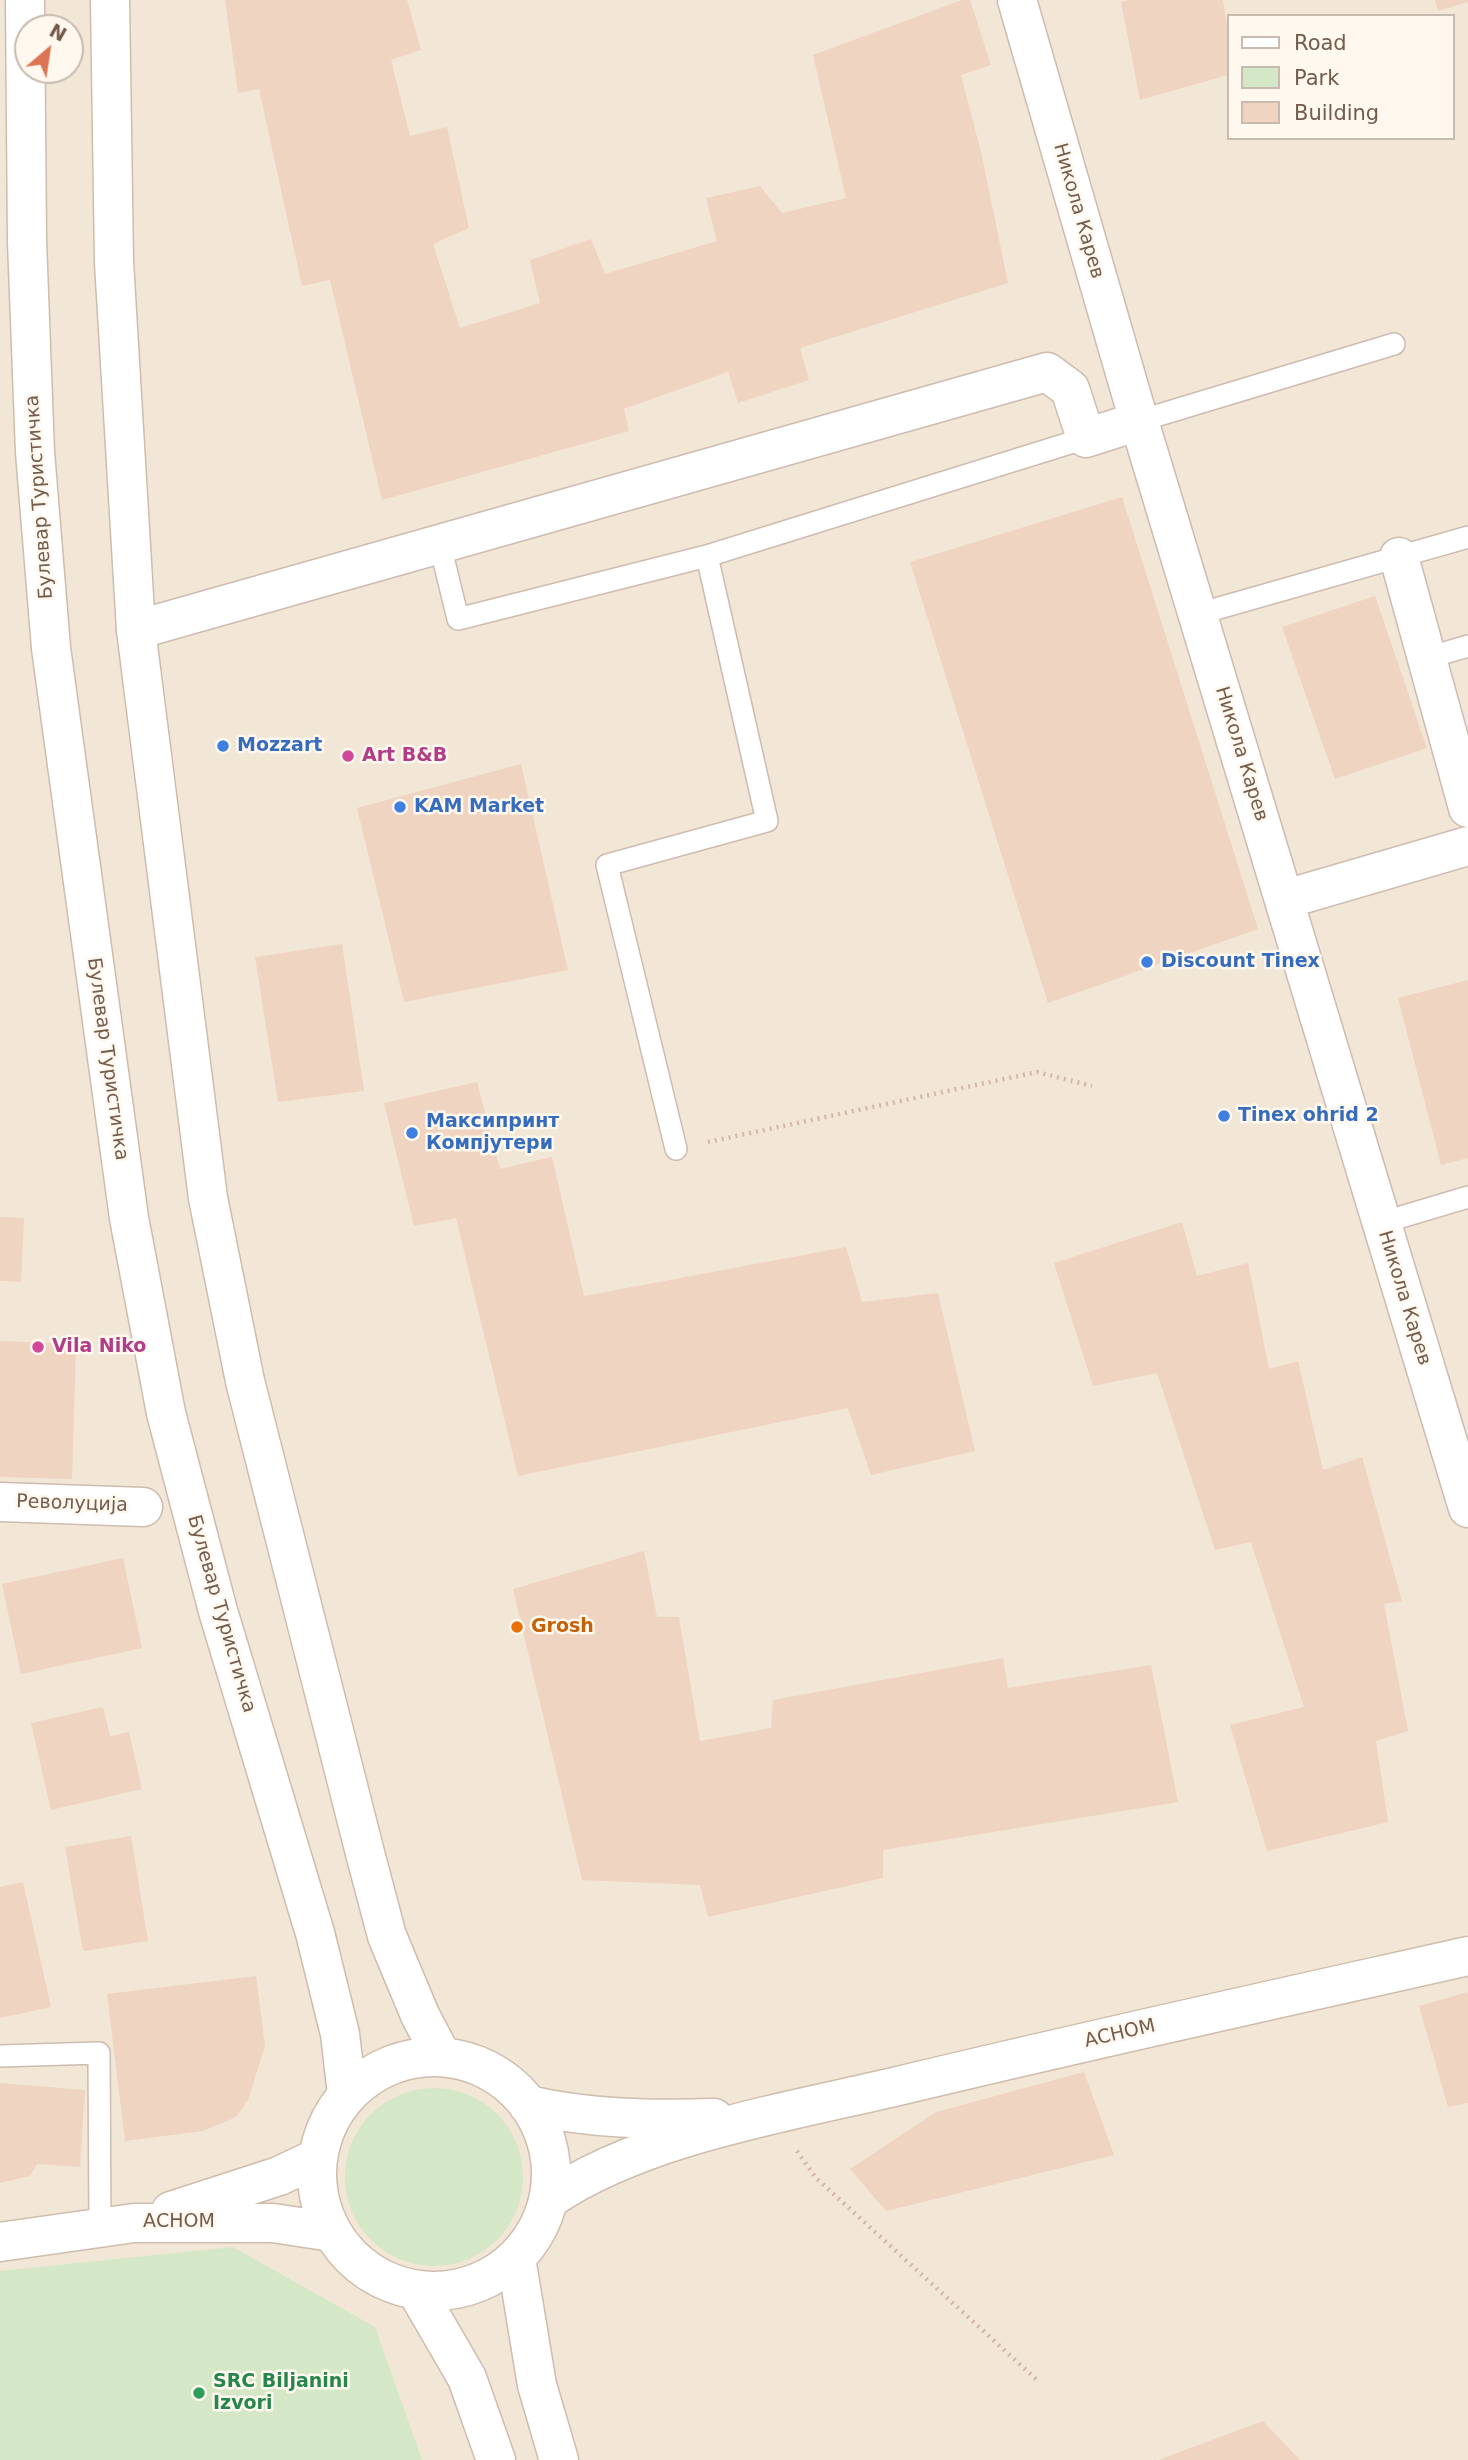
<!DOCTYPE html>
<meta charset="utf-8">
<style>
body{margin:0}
#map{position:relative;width:1468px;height:2460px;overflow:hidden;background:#fbf4e8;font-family:"DejaVu Sans",sans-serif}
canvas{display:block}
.legend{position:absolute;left:1227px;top:14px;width:228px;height:126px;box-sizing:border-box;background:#fef8ee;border:2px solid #c7baae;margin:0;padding:9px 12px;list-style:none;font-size:21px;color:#745c4d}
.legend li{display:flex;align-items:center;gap:14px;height:35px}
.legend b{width:35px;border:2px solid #c7baae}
.north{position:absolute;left:14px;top:14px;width:70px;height:70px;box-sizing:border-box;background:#fef8ee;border:2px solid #c7baae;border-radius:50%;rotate:29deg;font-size:19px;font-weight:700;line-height:28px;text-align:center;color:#745c4d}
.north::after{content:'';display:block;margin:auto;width:24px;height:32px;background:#dd7555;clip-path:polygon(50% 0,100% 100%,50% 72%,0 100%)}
</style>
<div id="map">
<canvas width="1468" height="2460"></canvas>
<ul class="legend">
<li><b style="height:9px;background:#fff"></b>Road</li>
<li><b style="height:19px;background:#d4e8c7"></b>Park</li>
<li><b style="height:19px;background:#efd4c1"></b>Building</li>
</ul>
<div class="north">N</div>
</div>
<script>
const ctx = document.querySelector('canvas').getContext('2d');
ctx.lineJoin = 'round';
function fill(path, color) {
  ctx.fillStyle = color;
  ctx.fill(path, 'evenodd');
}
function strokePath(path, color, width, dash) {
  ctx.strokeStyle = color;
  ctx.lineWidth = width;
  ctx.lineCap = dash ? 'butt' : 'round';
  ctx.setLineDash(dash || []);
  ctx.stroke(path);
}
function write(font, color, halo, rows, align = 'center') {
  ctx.font = font + ' "DejaVu Sans",sans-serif';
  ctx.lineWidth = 5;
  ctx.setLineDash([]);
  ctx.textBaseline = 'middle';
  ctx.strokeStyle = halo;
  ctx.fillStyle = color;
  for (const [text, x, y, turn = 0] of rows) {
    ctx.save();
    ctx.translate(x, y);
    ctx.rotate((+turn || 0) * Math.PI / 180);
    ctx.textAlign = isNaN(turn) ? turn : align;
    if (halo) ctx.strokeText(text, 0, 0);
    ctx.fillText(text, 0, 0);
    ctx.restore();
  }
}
fill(new Path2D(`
 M0,0h1468v2460h-1468zM1228,16h224v122h-224zM28,28h42v42h-42z`), '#f2e6d7');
fill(new Path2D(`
 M345 2177a89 89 0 1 1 178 0a89 89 0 1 1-178 0Z
 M233,2247l142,80 47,133h-422v-189z`), '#d4e8c7');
fill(new Path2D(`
 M225,0h182l14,50 -30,10 19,76 37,-9 22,101 -36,16 27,84 80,-25 -10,-43 61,-21 14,35 112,-33 -11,-43 54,-12 22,27 64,-15 -33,-143 149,-55h8l21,65 -30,10 21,81 26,127 -208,65 9,32 -71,23 -10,-31 -104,37 5,22 -247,69 -52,-220 -28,6 -43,-197 -21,4z
 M1129,0h94l5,31v44l-88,25 -19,-98z
 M1435,0h33v2l-30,9z
 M1122,497l136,432 -210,74 -138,-441z
 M1375,596l52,152 -92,31 -53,-152z
 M521,764l47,206 -164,32 -47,-194z
 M342,944l22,147 -86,11 -23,-145z
 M1468,980v178l-27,7 -43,-167z
 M477,1082l23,87 52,-12 32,139 262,-49 16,55 76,-9 37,158 -104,24 -23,-67 -330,68 -62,-258 -42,8 -30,-123z
 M0,1217l24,1 -3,64 -21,-1z
 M1182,1222l15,54 51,-13 21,106 29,-8 25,109 39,-13 40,144 -18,3 24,127 -32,10 12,81 -121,29 -37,-126 74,-18 -53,-165 -36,8 -58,-177 -64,13 -39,-123z
 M0,1341l76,3 -4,135 -72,-2z
 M644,1551l13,66h22l21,124 71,-13 2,-28 230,-42 5,30 143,-23 27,137 -295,48v28l-175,39 -8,-32 -118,-5 -69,-291z
 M123,1558l19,90 -121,26 -19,-90z
 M103,1707l7,29 19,-4 13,57 -91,21 -20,-87z
 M131,1836l17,105 -65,10 -18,-104z
 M23,1882l28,125 -51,11v-131z
 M256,1976l9,70 -17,54 -12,17 -33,14 -78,10 -18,-147z
 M1468,1992v111l-20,4 -29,-101z
 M1084,2072l30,83 -228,56 -36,-42 86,-57z
 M0,2083l85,7 -5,77 -43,-3 -7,12 -30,7z
 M1263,2421l37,39h-142z`), '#efd4c1');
const lane = new Path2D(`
 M1139,421l255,-77
 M440,545l18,74 249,-63 379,-118
 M1198,614l270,-77
 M1427,658l41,-12
 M676,1149l-69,-284 160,-44 -60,-265
 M1381,1223l87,-26
 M0,2056l99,-3 1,175`);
const street = new Path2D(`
 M1017,0l122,421 329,1087
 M1399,557l69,251
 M136,630l911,-258 23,17 16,49 53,-17
 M1286,899l182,-53
 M0,1502l143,5`);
const secondary = new Path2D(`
 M25,0l2,241 8,211 16,196 78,570 37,195 52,198 97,322 25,101 7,60
 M110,0l4,262 22,368 72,568 37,183 120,472 22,83 33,79 22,42
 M317 2174a117 117 0 1 1 234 0a117 117 0 1 1-234 0Z
 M528,2105c62,14 123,15 186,13
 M548,2200c90,-63 238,-88 346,-113 191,-46 382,-88 574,-131
 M171,2211l108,-35 38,-18
 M0,2242l134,-19h139l59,9
 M516,2258l21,127 22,75
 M416,2290l51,88 29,82`);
strokePath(lane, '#cdbcaf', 24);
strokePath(street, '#cdbcaf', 41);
strokePath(secondary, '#cfbdac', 41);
strokePath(new Path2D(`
 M708,1142l329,-70 55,14
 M797,2151l19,27 221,202`), '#d4b7a4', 4.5, [2, 5]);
strokePath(lane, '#fff', 21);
strokePath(street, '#fff', 38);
strokePath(secondary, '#fff', 38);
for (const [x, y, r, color] of [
 [223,746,7,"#3f7fe0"],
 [348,756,7,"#d1479c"],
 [400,807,7,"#3f7fe0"],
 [1147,962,7,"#3f7fe0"],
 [1224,1116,7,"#3f7fe0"],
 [412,1133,7,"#3f7fe0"],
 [38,1347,7,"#d1479c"],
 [517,1627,7,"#e8710a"],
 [199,2393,7,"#2e9e5b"]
]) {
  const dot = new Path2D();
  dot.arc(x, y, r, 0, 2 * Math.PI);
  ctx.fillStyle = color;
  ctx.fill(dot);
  strokePath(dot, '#fef8ee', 2.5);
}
write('19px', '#745c4d', '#fef8ee', [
 ["Никола Карев",1078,211,74],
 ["Булевар Туристичка",40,497,-94],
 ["Никола Карев",1241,754,73],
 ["Булевар Туристичка",107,1059,82],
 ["Никола Карев",1404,1298,73],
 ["Револуција",72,1504,2],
 ["Булевар Туристичка",221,1614,74],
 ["АСНОМ",1120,2034,-13],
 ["АСНОМ",179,2222]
]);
write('bold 19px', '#366cbe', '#fef8ee', [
 ["Mozzart",237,746],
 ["KAM Market",414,807],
 ["Discount Tinex",1161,962],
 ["Tinex ohrid 2",1238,1116],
 ["Максипринт",426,1122],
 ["Компјутери",426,1144]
], 'left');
write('bold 19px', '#b23c85', '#fef8ee', [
 ["Art B&B",362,756],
 ["Vila Niko",52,1347]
], 'left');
write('bold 19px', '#c56008', '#fef8ee', [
 ["Grosh",531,1627]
], 'left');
write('bold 19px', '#27864d', '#fef8ee', [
 ["SRC Biljanini",213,2382],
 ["Izvori",213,2404]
], 'left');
</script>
